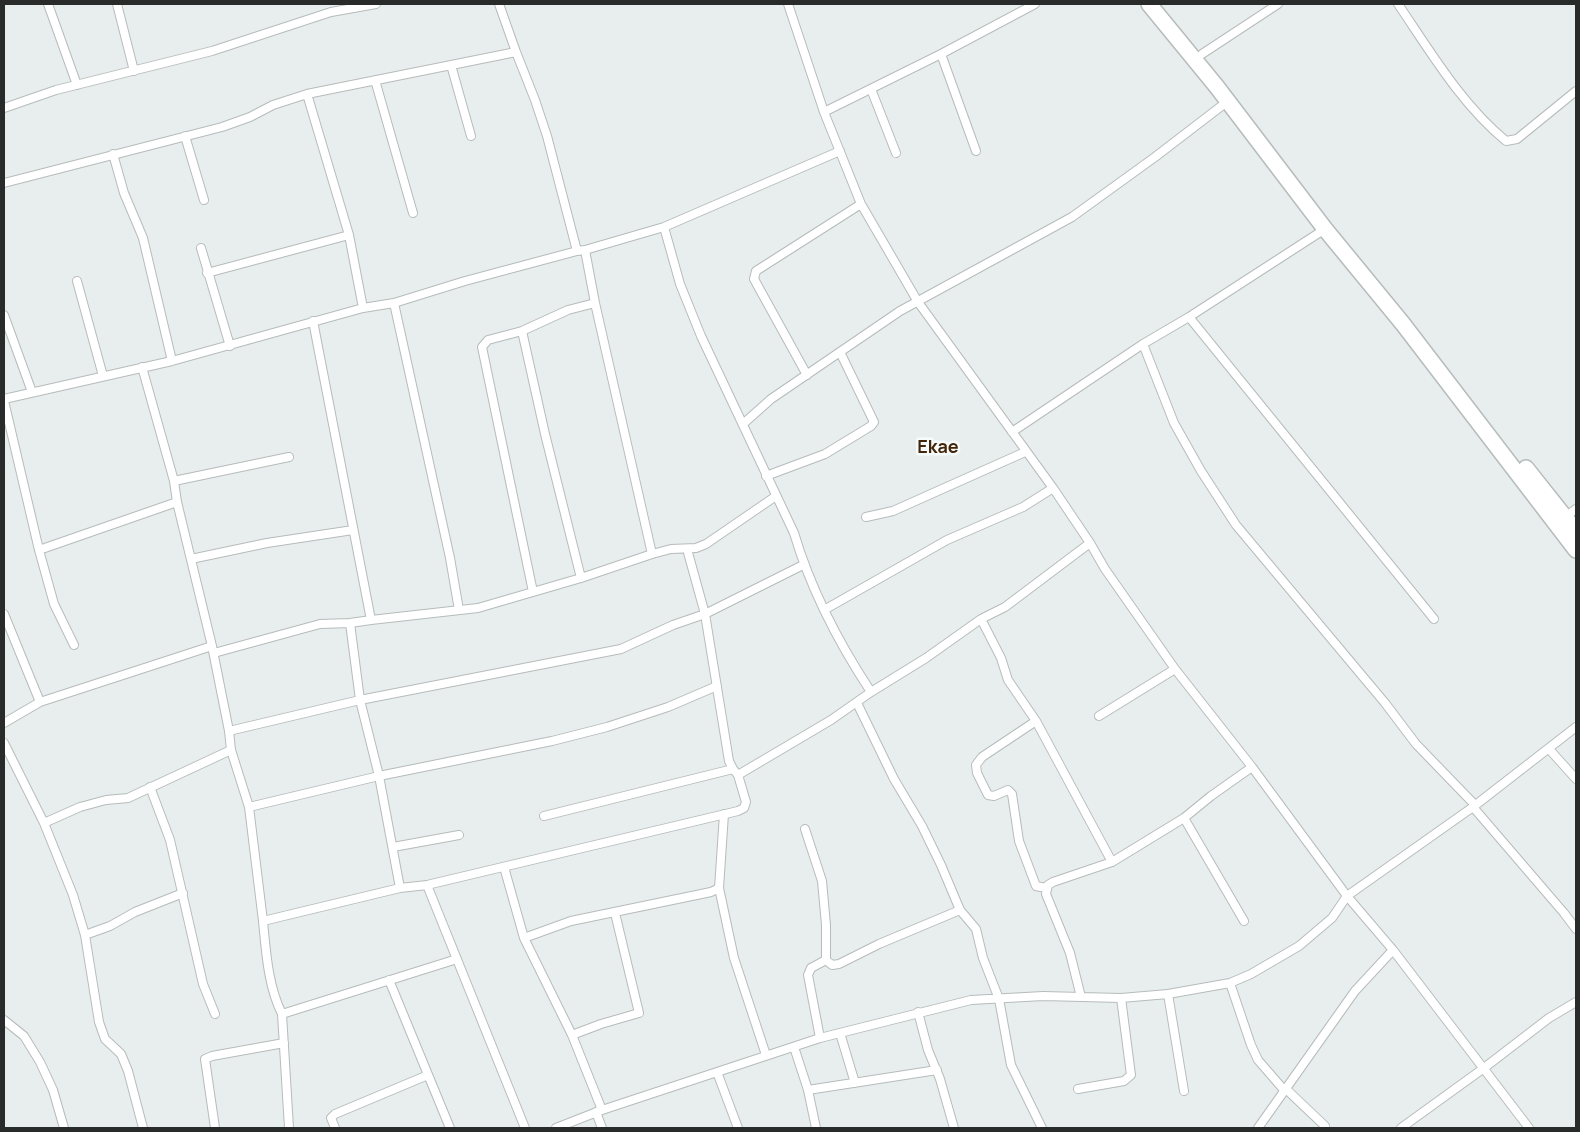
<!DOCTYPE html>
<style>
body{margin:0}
#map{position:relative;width:1580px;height:1132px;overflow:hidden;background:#e8eeed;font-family:Manrope,sans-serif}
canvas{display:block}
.frame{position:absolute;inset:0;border:5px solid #282b2a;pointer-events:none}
</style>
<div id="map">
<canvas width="1580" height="1132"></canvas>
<div class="frame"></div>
</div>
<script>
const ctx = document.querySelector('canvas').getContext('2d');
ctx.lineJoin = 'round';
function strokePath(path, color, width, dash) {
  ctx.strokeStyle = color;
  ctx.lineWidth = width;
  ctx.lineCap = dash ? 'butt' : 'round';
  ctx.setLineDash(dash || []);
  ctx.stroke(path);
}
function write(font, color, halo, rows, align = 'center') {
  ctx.font = font + ' Manrope,sans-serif';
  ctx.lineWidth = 5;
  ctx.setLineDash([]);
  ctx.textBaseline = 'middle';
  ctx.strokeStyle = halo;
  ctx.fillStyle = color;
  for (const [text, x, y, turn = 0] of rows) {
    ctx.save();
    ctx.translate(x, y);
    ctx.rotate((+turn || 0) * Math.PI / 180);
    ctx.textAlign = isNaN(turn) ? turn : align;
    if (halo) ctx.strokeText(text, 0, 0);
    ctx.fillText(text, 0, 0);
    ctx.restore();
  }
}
const street = new Path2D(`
 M48,4l29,81
 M117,4l17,67
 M499,4l17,48 19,48 12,36 30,115
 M788,4l36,108 37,92 57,98 135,186 37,55 15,26 70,100 77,98 95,129 46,54 136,178
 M1398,4c32,47 63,100 108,137l11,-2 59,-48
 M941,54l35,97
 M1202,54l76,-50
 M451,65l20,71
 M375,80l38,133
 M871,89l25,64
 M307,94l42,141 14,73
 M4,108l52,-18 156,-39 119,-39 45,-8
 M824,112l117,-58 94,-50
 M185,136l19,64
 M113,154l11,39 19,45 29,123
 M4,183l218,-56 28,-10 23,-12 34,-11 209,-42
 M664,227l16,57 21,52 93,197c17,57 44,109 77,159
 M201,248l29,98
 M585,250l10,53 57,251
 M207,273l142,-38
 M77,281l26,95
 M394,303l56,255 9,52
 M4,315l28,77
 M1189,317l245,302
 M313,321l58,299 107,-12 103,-30 71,-24 19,-5 25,-1 10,-4 70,-48
 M522,331l23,103 36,144
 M1143,344l31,79 27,48 35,54 149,178 31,41 59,61
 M142,367l32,114 3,21 35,144 17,85 2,19 18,57 14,114
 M807,375l-53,-96 2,-8 105,-67
 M4,399l168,-38 191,-53 31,-5 71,-22 112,-30 8,-1 79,-23 176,-76
 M4,401l35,149 15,54 20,41
 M743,424l28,-25 129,-88 172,-94 83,-60 73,-56
 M1012,432l131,-88 46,-27 136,-88
 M766,476l59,-22 46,-28 3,-4 -34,-70
 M174,481l115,-24
 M866,517l27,-6 132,-59
 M1565,517l11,-8
 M687,549l18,65 24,147 4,8 5,6
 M39,550l138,-48
 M191,559l76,-16 86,-13
 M533,592l-51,-245 6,-7 34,-9 46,-21 27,-7
 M824,610l123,-70 76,-33 30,-19
 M4,614l36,88
 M981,619l20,39 7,22 28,41 76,141
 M350,623l10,77 19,76 21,112
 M214,653l106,-29 30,-1 21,-3
 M857,703l37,76 28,47 19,39 19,45 16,19 7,29 16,41 12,66 31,63
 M1099,716l76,-47
 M1036,721l-54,36 -6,8 1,8 11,22 6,1 14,-6 4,4 7,47 17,45 10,2
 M4,723l36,-21 172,-56
 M229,731l131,-31 261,-51 52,-24 32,-11 98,-49
 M4,743l40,80 29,72 12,40 14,87 6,17 16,15 7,17 15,57
 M1549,749l27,30
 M150,787l20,53 33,144 12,30
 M249,807l130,-31 173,-35 55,-14 61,-20 49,-21
 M1473,807l91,106 12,16
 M544,816l189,-47
 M1184,818l60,103
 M44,823l36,-16 26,-7 22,-2 103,-48
 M805,829l17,52 4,44v35l6,5 7,-1 40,-20 81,-34
 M393,847l66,-12
 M504,867l20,71 48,97 30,75
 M427,885l98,243
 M719,888l15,70 32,97
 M85,935l25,-9 25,-14 48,-19
 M524,938l47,-17 140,-29 8,-4 5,-74
 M389,980l61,148
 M1230,983l21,62 7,15 26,30
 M1168,994l16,97
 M1081,997l-11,-44 -24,-59 2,-9 5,-3 59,-20 72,-44 27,-22 41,-29
 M918,1012l10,38 12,29 14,49
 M282,1014l175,-55
 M4,1020l20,16 16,26 13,28 11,38
 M840,1033l15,50
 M572,1035l29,-11 38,-11 -24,-100
 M820,1038l-12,-63 3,-7 15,-8
 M794,1047l14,43 8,38
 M717,1072l21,56
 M1285,1088l40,38
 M1078,1089l46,-8 7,-6 -10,-77
 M808,1090l129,-20
 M596,1112l6,16
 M215,1128l-10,-69 7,-3 72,-13
 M289,1128l-7,-114c-14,-28 -16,-62 -19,-93l137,-33 27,-3 311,-74 6,-3 2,-6 -8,-27 93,-55 40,-28 55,-34 55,-39 24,-12 85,-64
 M335,1128l-4,-10 4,-4 93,-39
 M556,1128l46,-18 218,-72 151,-38 72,-4 78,2 47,-4 62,-11 21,-9 48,-28 33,-28 15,-22 126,-89 103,-80
 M1258,1128l97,-137 38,-41
 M1401,1128l83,-60 65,-50 27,-16`);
const highway = new Path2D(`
 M1149,4l68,83 108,142 78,95 173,226
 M1526,468l50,63`);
strokePath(street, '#b6bcbb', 10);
strokePath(highway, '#b6bcbb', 18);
strokePath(street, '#fff', 8);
strokePath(highway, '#fff', 15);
write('bold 18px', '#432609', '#f5fbfa', [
 ["Ekae",938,448]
]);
</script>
